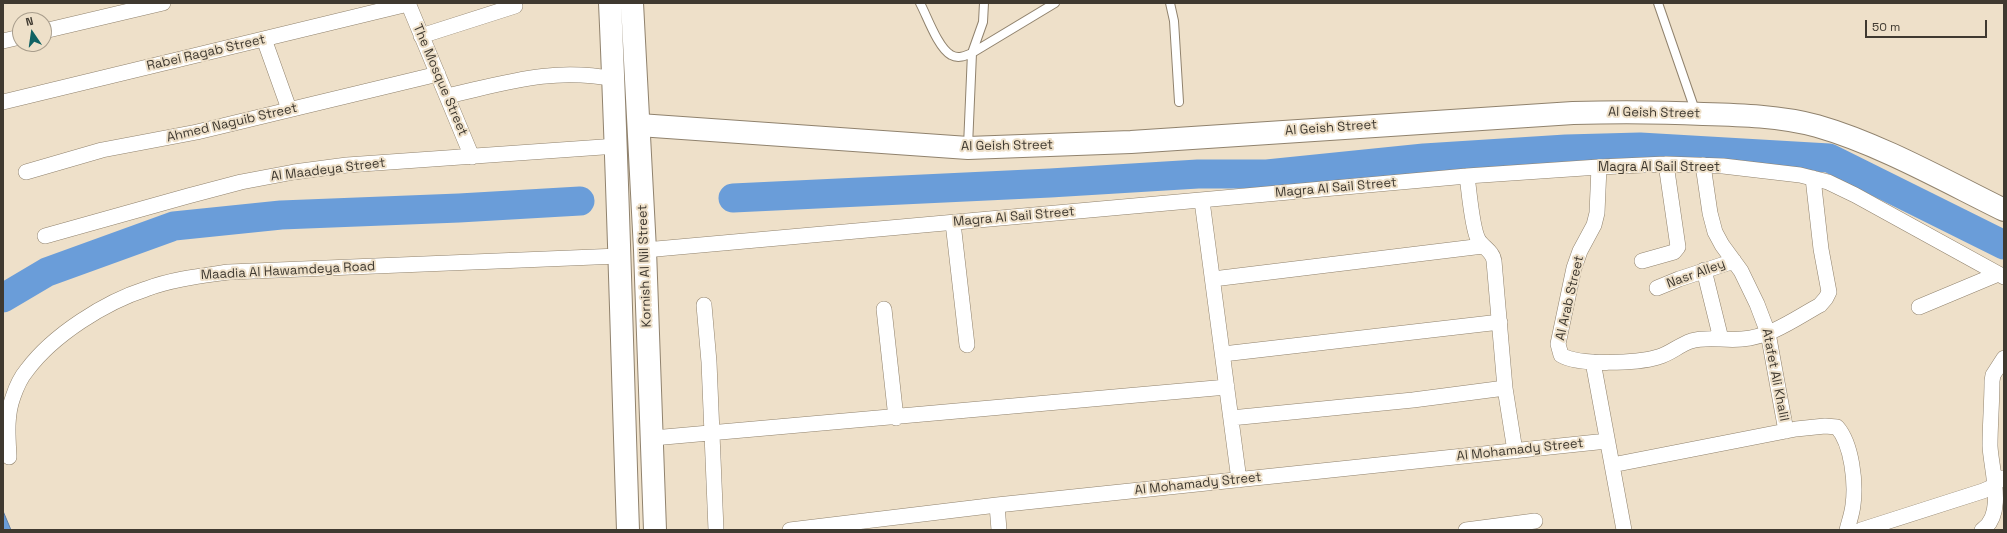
<!DOCTYPE html>
<style>
body{margin:0}
#map{position:relative;width:2007px;height:533px;overflow:hidden;background:#eee0c9;font-family:"Space Grotesk",sans-serif}
canvas{display:block}
.frame{position:absolute;inset:0;border:4px solid #3f3930;pointer-events:none}
.north{position:absolute;left:12px;top:12px;width:40px;height:40px;box-sizing:border-box;background:#eee0c9;border:1px solid #a89d8c;border-radius:50%;rotate:347deg;font-size:11px;font-weight:700;line-height:16px;text-align:center;color:#3f3930}
.north::after{content:'';display:block;margin:auto;width:14px;height:18px;background:#116263;clip-path:polygon(50% 0,100% 100%,50% 72%,0 100%)}
.scale{position:absolute;left:1865px;top:20px;width:122px;height:18px;box-sizing:border-box;border:2px solid #3f3930;border-top:0;padding-left:5px;font-size:12px;line-height:14px;white-space:nowrap;color:#3f3930;-webkit-text-stroke:3px #eee0c9;paint-order:stroke}
</style>
<div id="map">
<canvas width="2007" height="533"></canvas>
<div class="frame"></div>
<div class="north">N</div>
<div class="scale">50 m</div>
</div>
<script>
const ctx = document.querySelector('canvas').getContext('2d');
ctx.lineJoin = 'round';
function fill(path, color) {
  ctx.fillStyle = color;
  ctx.fill(path, 'evenodd');
}
function strokePath(path, color, width, dash) {
  ctx.strokeStyle = color;
  ctx.lineWidth = width;
  ctx.lineCap = dash ? 'butt' : 'round';
  ctx.setLineDash(dash || []);
  ctx.stroke(path);
}
function write(font, color, halo, rows, align = 'center') {
  ctx.font = font + ' "Space Grotesk",sans-serif';
  ctx.lineWidth = 4;
  ctx.setLineDash([]);
  ctx.textBaseline = 'middle';
  ctx.strokeStyle = halo;
  ctx.fillStyle = color;
  for (const [text, x, y, turn = 0] of rows) {
    ctx.save();
    ctx.translate(x, y);
    ctx.rotate((+turn || 0) * Math.PI / 180);
    ctx.textAlign = isNaN(turn) ? turn : align;
    if (halo) ctx.strokeText(text, 0, 0);
    ctx.fillText(text, 0, 0);
    ctx.restore();
  }
}
const water = new Path2D(`
 M3,511l8,19h-8z`);
fill(water, '#6a9dd9');
strokePath(water, '#5d7fa6', 1);
strokePath(new Path2D(`
 M733,198l317,-15 148,-9h69l157,-16 142,-9 74,-2 189,11 175,87
 M3,298l44,-26 127,-46 107,-11 178,-7 121,-7`), '#6a9dd9', 29);
const lane = new Path2D(`
 M920,3c7,13 18,45 31,52 7,4 14,1 21,-2l83,-50
 M1170,3l4,18 5,81
 M1658,3l38,110
 M968,146l4,-93 11,-31 1,-19`);
const street = new Path2D(`
 M408,3l64,154
 M44,31l119,-28
 M421,36l94,-30
 M264,39l25,70
 M3,41l17,-4
 M447,96c59,-13 105,-29 167,-17
 M3,102l405,-98
 M1703,165l7,48 5,19 7,13 19,26 16,33 11,29 18,98
 M1599,167l-2,46 -3,12 -14,26 -6,17 -16,76 3,11c18,11 77,8 97,2 12,-3 21,-12 33,-16 17,-5 34,0 51,-2 29,-2 54,-21 78,-34l6,-7 3,-6 -8,-43 -8,-71
 M26,172l76,-22 95,-18 241,-58
 M1202,201l37,279
 M953,223l14,122
 M45,236l143,-40 53,-14 53,-10 53,-7 270,-19
 M645,250l822,-74 132,-9 67,-3 57,2 77,9 28,7 27,13 149,82
 M1642,261l32,-9 4,-5 -12,-83
 M1704,270l17,69
 M1213,279l270,-33
 M1657,288l22,-9 55,-18
 M704,305l5,57 7,168
 M1919,307l79,-33
 M884,309l12,109
 M1223,354l277,-32
 M1593,362l31,168
 M1505,388l10,63
 M1231,418l182,-18 92,-12 -11,-127c-1,-10 -12,-14 -16,-22 -6,-11 -9,-49 -11,-63
 M653,438l574,-51
 M9,457c-1,-21 -3,-41 4,-60 3,-9 8,-20 14,-27 26,-35 78,-68 119,-81 27,-10 55,-13 83,-17l390,-16
 M1612,465l184,-36 29,-3 12,1c15,17 19,56 16,78 -1,9 -4,17 -6,25
 M997,505l2,25
 M790,530l207,-25 610,-64
 M1466,530l69,-9
 M1861,530l122,-39 7,-3 12,-10
 M1982,530c24,-15 9,-61 8,-84 0,-21 2,-44 2,-65l1,-6 11,-17`);
const secondary = new Path2D(`
 M639,125l329,23 163,-6 442,-29c43,-1 87,-1 130,1 38,1 77,2 114,12 63,18 128,55 187,84`);
const highway = new Path2D(`
 M610,3c8,176 12,351 18,527
 M632,3l13,247 10,280`);
strokePath(lane, '#90826d', 10);
strokePath(street, '#90826d', 16);
strokePath(secondary, '#90826d', 24);
strokePath(highway, '#90826d', 24);
strokePath(lane, '#fff', 8);
strokePath(street, '#fff', 15);
strokePath(secondary, '#fff', 22);
strokePath(highway, '#fff', 22);
write('13px', '#3f3930', '#eee0c9', [
 ["Rabei Ragab Street",206,53,-13],
 ["The Mosque Street",440,80,67],
 ["Al Geish Street",1654,113,1],
 ["Ahmed Naguib Street",232,123,-13],
 ["Al Geish Street",1331,128,-4],
 ["Al Geish Street",1007,146,-1],
 ["Magra Al Sail Street",1659,167],
 ["Al Maadeya Street",328,170,-7],
 ["Magra Al Sail Street",1336,188,-5],
 ["Magra Al Sail Street",1014,217,-5],
 ["Kornish Al Nil Street",645,266,-92],
 ["Maadia Al Hawamdeya Road",288,271,-3],
 ["Nasr Alley",1696,274,-20],
 ["Al Arab Street",1570,298,-77],
 ["Atafet Ali Khalil",1775,375,79],
 ["Al Mohamady Street",1520,450,-6],
 ["Al Mohamady Street",1198,484,-6]
]);
</script>
